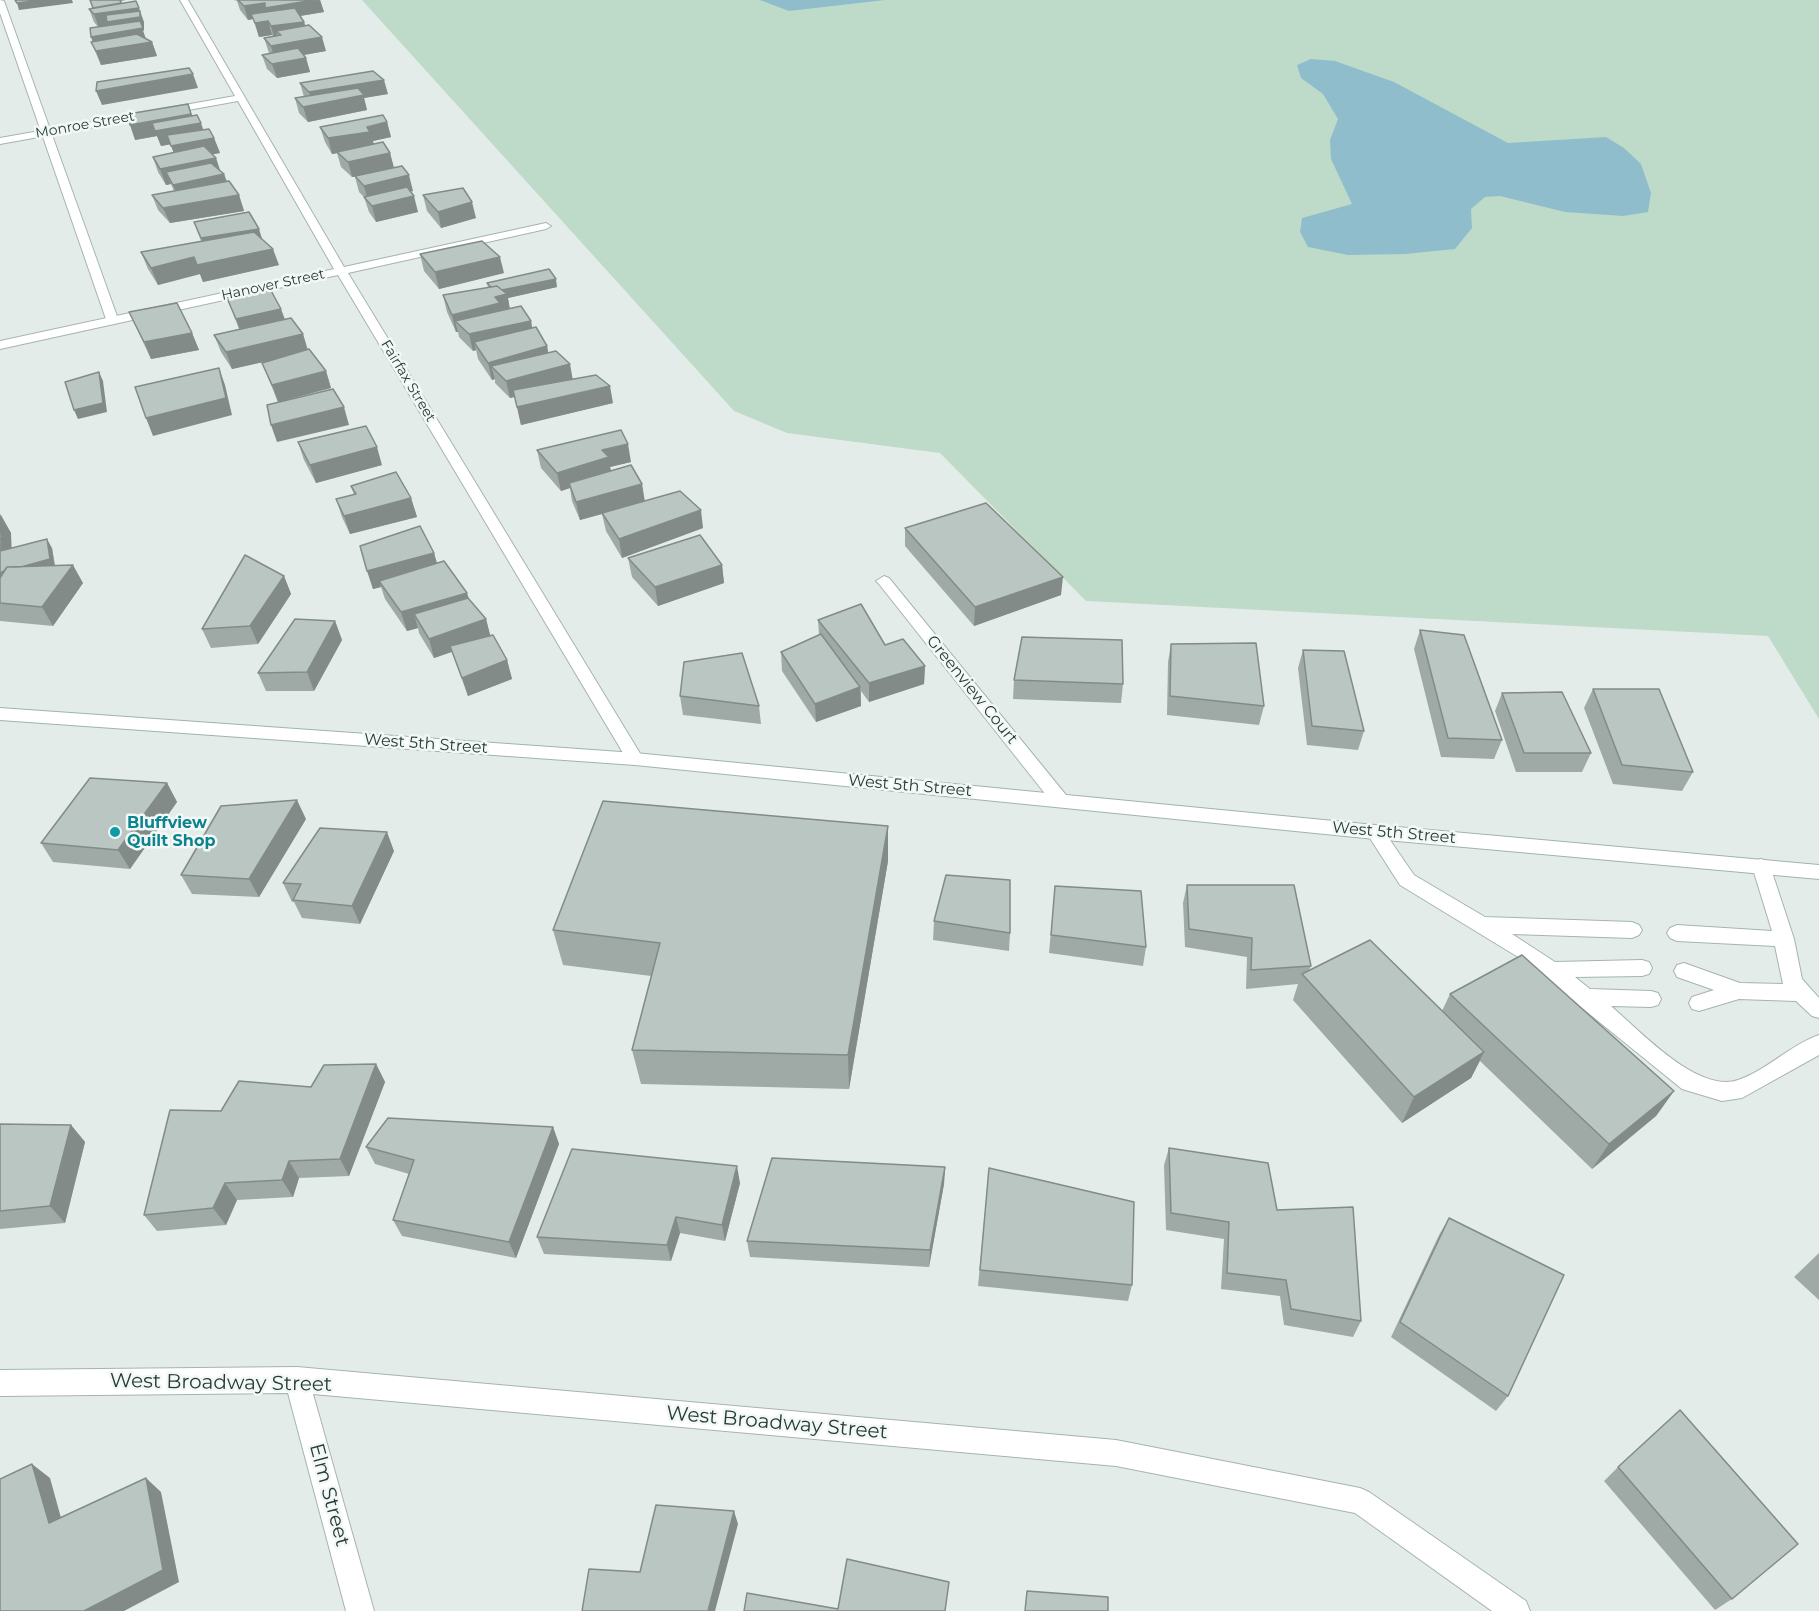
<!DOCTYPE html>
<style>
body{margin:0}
canvas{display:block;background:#e3ece9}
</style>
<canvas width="1819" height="1611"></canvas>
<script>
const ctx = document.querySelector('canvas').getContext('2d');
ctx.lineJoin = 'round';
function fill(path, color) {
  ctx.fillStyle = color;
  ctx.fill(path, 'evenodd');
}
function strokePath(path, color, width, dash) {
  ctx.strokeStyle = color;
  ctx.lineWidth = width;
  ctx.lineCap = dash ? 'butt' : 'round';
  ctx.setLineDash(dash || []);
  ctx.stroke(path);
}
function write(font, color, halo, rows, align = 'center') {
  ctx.font = font + ' Montserrat,sans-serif';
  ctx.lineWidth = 5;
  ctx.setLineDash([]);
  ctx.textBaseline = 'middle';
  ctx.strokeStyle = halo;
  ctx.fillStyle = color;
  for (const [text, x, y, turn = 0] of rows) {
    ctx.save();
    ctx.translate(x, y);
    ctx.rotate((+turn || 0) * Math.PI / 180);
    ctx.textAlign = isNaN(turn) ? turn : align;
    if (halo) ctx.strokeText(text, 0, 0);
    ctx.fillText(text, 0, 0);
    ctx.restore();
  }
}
fill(new Path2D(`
 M362,0h1457v719l-51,-83 -682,-35 -146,-148 -153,-20 -53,-22z`), '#bedbc9');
fill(new Path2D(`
 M760,0h125l-96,11z
 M1311,59l24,2 59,21 114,61 98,-6 18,11 17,16 10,29 -3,19 -25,4 -58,-4 -65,-16 -15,1 -14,12 1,19 -17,21 -50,5 -57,1 -40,-8 -8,-15 2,-14 50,-14 -21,-45 -1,-19 8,-21 -15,-25 -22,-16 -4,-13z`), '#90bdcc');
const lane = new Path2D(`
 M0,0l4,1 114,318 -2,3 -4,1 -6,-4 -106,-306z
 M1375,825l6,2 33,48 71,42 147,5 7,3 3,5 -3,5 -7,3 -120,-4 43,28 87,-2 7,2 3,6 -3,6 -7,2 -67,1 15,12 61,2 7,2 3,6 -3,6 -7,2 -40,-1c28,24 87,88 127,74 28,-9 52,-35 81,-45v20l-77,43 -20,3 -40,-12 -159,-129 -123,-75 -34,-53 3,-5z
 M1761,859l7,2 2,5 24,73 8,40 17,19v20l-7,-2 -16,-15 -57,-2 -40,12 -7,-2 -3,-6 3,-6 22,-7 -37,-13 -3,-6 3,-6 7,-2 56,20 43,1 -8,-38 -98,-5 -7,-3 -3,-5 3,-5 7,-3 95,6 -20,-65 2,-5z`);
const street = new Path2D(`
 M180,0h8l156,267 202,-44 5,3 -5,3 -198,44 293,482 3,4 -3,4h-12l-291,-488 -338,74v-8l334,-72 -96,-168 -238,43v-6l235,-42z
 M884,576l5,2 177,217 3,5 -3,5 -6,1 -6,-1 -175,-221 -3,-3z
 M297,1367l819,73 244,48 9,4 157,109 4,10h-38l-137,-98 -239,-47 -803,-72 61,217h-28l-58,-218 -288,3v-26z`);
const secondary = new Path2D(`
 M0,708l635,45 740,72 444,40v14l-444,-40 -740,-74 -635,-45z`);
strokePath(lane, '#a6b4b0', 2);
strokePath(street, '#a6b4b0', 2);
strokePath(secondary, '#9fb4ae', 2);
fill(lane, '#fff');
fill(street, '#fff');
fill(secondary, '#fff');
fill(new Path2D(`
 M234,0h86l4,12 -24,4 4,6 1,3 21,26 -22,4 2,3 4,14 -33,6 -10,-9 -5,-14 7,-2 -5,-15 9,-1 -1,-2 -13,2 -6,-18 -5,1 -8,-10 -3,-9z
 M121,1l1,2 22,19v8l-1,1 3,8 6,3 5,14 -56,9 -10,-23h2l-2,-5 7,-10 -4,-5 -5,-13z
 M300,83l88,11 -24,4 3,12 -59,12 -9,-9 -4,-15 9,-1z
 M188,104l4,12 11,14 11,8 6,15 -7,1 3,4 4,13 4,3 3,7 12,14 5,16 -74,12 -12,-13 -6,-15 22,-4 -3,-7 -5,1 -8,-13 -5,-15 21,-5 -3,-8 -10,2 -4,-10 -22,4z
 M387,122l4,15 -18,4 1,3 16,9 4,15 19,23 -3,1 8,20 -42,10 -7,-10 -5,-15 -5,-5 -4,-15h-3l-11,-10 -4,-14 -5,1 -7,-12 -5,-15z
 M423,195l53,23 -35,10 -14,-17z
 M194,222l68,17 17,26 -76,17 -3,-8 -42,11 -10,-16 -7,-17 60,-11z
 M420,254l84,19 -65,16 -15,-18z
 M487,283l70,4 -49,11 2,11 21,12 1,7 15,18 1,6 25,27 40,24 -92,22 -6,-28 -5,1 -15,-15v-4l-3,1 -14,-21 -2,-9 -3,1 -14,-14 -1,-5h-2l-9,-20 -4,-17 45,-7z
 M227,298l58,21 18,15 5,16 18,21 5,17 -53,14 -16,-39 14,-4 -44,10 -11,-17 -7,-17 25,-6z
 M129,312l63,21 7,17 -48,9z
 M298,442l84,23 -66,18 -12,-23z
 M537,450l94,12 -21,5 1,4 31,13 2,17 59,27 -81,30 -16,-27 -4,-17 -22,6 -8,-19 -2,-13 -9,3 -20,-23z
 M351,486l60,12 6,19 -67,17 -8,-17 -6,-18 18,-4z
 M0,515l11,18v15h41l3,17 28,18 -30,43 -53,-5z
 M905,528l156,67 -87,31 -69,-80z
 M360,546l74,7 3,10 30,30 2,6 17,20 4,17 17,24 5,19 -44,17 -16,-44 -18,6 -15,-25 -1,-5 -11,3 -22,-32 -4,-12 -8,2z
 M628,558l94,7 2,18 -66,23 -26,-29z
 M284,576l7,18 -33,50 -47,4 -9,-19z
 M818,620l107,46 -1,18 -55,18 -8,-11v15l-45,16 -34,-51 -1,-19 38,-17z
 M335,621l7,19 -28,51h-48l-8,-18z
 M1420,630l82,110 -8,19 -53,-2 -27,-108z
 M1171,644l93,62 -5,19 -92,-10 1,-53z
 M1303,650l61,81 -6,19 -51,-5 -9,-77z
 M1014,680l109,4 -2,19 -108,-4z
 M1593,689l100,83 -11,19 -69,-7 -29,-76z
 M1502,693l89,60 -9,19h-66l-21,-61z
 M680,696l79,10 2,18 -78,-9z
 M167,783l10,19 -47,67 -77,-7 -12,-19z
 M306,819l-47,78 -67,-3 -11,-19z
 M888,826v35l-39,228 -208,-5 -9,-34 19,-74 -88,-11 -10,-35z
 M394,851l-34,73 -58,-6 -8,-16h-2l-9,-19z
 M1187,885l124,81 -2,4 133,41 8,-17 224,97 -18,25 -64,53 -112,-108 -9,17 -69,45 -109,-123 5,-16 -52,5 1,-32 -62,-10 -2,-44z
 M1055,886l91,61 -3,19 -94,-13z
 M934,921l76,12 -1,18 -76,-11z
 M376,1064l9,18 -36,94 -50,2 -6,19 -56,3 -11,25 -69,6 -13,-16 77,-104 90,-24z
 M0,1124l71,1 14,17 -20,81 -65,6z
 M553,1127l6,17 -43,114 -114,-22 -9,-16 16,-46 -34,-10 -9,-17z
 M1169,1148l108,62 84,111 -8,16 -69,-12 -4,-29 -59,-7 3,-50 -58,-9 -2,-65z
 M945,1167l-1,17 -15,83 -179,-10 -3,-16z
 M989,1168l143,117 -4,16 -150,-15z
 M740,1183l-15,58 -45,-8 -9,28 -127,-7 -7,-17z
 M1449,1218l59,178 -12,15 -105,-74 48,-102z
 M1819,1253v47l-25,-23z
 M1618,1467l114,132 -17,11 -111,-129z`), '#9faaa7');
fill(new Path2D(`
 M43,0h29l1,3 -54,7 -2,-7z
 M95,0h31l-5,1 2,9 16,-2 5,14v8l-1,1 4,11 -51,8 -5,-13 8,-9 -5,-14z
 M320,0l4,12 -55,9 -16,-2 -5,1 -4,-14 21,-3z
 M268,21l4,14 -13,2 -4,-14z
 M304,22l4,13h-27l-5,-4 3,8 -4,1 -4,-14z
 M322,37l4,14 -51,9 -4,-14z
 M152,42l5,14 -56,9 -5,-14z
 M306,58l4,14 -33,6 -5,-14z
 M193,74l5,14 -96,17 -6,-14z
 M384,80l4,14 -24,4 3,12 -59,12 -5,-15 10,-2 -4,-13z
 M188,104l7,20 6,-1 5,15 -45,8 -4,-10 -22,4 -5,-15z
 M387,122l4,15 -18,4 1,6 -42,7 -4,-16 39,-11z
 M214,138l6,15 -43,8 -6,-15z
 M390,153l4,15 -42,9 -4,-15z
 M216,158l5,15 -55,-1 5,12 -5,1 -6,-16z
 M224,174l5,16 -50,10 -6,-15z
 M409,175l4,16 -45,10 -4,-15z
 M239,195l5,16 -74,12 -7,-15z
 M414,196l4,16 -42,10 -4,-16z
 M472,202l4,16 -35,10 -3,-16z
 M259,229l5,16 -57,9 -6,-16z
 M273,249l6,16 -76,17 -3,-8 -42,11 -7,-17 43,-11z
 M500,257l4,16 -65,16 -4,-17z
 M556,279l1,8 -49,11 2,13 -55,10 3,11h-2l-4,-17 42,-23z
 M281,309l6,16 -45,11 -6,-17z
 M531,321l3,17 -60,4 2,8 -3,1 -4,-17z
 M192,333l7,17 -48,9 -7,-17z
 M303,334l5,18 -76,17 -6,-17z
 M547,346l3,17 -59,3 4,13 -3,1 -4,-17z
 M570,364l3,17 -63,17 -4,-17z
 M219,368l6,17 7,30 -79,21 -7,-18z
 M326,371l5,17 -53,14 -6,-17z
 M99,372l4,9 4,31 -29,7 -4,-9z
 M610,386l3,17 -92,22 -4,-18z
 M344,407l5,18 -72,17 -6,-17z
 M628,444l3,18 -21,5 2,8 -43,8 1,5 -9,3 -4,-18 45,-23z
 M377,447l5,18 -66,18 -6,-18z
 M642,484l3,18 -65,18 -4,-18z
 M411,498l6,19 -67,17 -6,-18z
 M701,510l2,18 -81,30 -3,-19z
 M1,515l10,18 1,24 -12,2z
 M47,539l5,9 3,20 -55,15v-10z
 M434,553l5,18 -60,10 2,6 -8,2 -6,-18z
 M73,565l10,18 -30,43 -11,-19z
 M722,565l2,18 -66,23 -3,-19z
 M284,576l7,18 -33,50 -8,-18z
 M1063,577l-2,18 -87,31 1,-19z
 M467,593l5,18 -58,3 4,14 -11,3 -6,-19z
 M486,619l5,19 -57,20 -5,-19z
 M335,621l7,19 -28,51 -7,-19z
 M507,660l5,19 -44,17 -6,-18z
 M925,666l-1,18 -55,18v-19z
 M860,687l1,19 -45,16 -1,-18z
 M167,783l10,19 -47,67 -12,-19z
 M297,800l9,19 -47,78 -10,-18z
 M888,826v35l-39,228 -1,-34z
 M387,832l7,19 -34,73 -8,-18z
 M1484,1052l-13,26 -69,45 12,-26z
 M376,1064l9,18 -36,94 -9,-17z
 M1674,1091l-18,25 -64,53 17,-25z
 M71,1125l14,17 -20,81 -15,-17z
 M553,1127l6,17 -43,114 -7,-16z
 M289,1161l10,17 -6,19 -11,-17z
 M737,1166l3,17 -15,58 -3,-16z
 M945,1167l-1,17 -15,83 1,-17z
 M225,1183l12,17 -11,25 -13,-17z
 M676,1217l4,16 -9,28 -4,-16z
 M32,1464l18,14 16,58 -17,-13z
 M146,1478l15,14 18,90 -55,29h-40z
 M734,1511l4,13 -23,87h-7z`), '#828b88');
const building = new Path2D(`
 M15,0h28l-26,3z
 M90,0h30l1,3 -28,5z
 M238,0h76l-49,8v-5l-21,3z
 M136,1l3,7 -45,6 -5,-5z
 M295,8l9,14 -33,4 -3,-5 -13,2 -4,-9z
 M140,11v6l-33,5 -1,-7z
 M140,21l3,7 -52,9 -1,-9z
 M309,25l13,12 -51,9 -7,-8 17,-3 -5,-4z
 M137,34l15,8 -56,9 -5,-9z
 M298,48l8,10 -34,6 -10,-9z
 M189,68l4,6 -97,17 1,-9z
 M373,71l11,9 -75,12 -9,-9z
 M358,88l6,7 -61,12 -8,-9z
 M188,104l3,10 -61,11 -2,-11z
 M197,115l4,8 -46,8 -3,-8z
 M383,115l4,7 -20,5 3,5 -42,6 -8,-11z
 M209,129l5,9 -43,8 -4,-11z
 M383,142l7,11 -42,9 -11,-10z
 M204,146l12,12 -56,11 -7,-12z
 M211,163l13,11 -51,11 -7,-13z
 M402,166l7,9 -45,11 -9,-10z
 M229,181l10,14 -76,13 -11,-13z
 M407,187l7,9 -42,10 -8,-9z
 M463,188l9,14 -34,10 -15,-17z
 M249,212l10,17 -58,9 -7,-16z
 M254,232l19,17 -76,16 -3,-8 -43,11 -10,-16z
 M482,241l18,16 -65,15 -15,-18z
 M549,269l7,10 -54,11 -5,-4 -6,1 -4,-4z
 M497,286l10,8 -12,3 5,6 -48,12 -9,-20z
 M269,287l12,22 -45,10 -9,-21z
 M177,303l15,30 -48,9 -15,-30z
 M521,306l10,15 -62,13 -14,-13z
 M291,318l12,16 -77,18 -12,-17z
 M536,327l11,19 -59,17 -14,-21z
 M309,349l17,22 -54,14 -10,-22z
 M556,351l14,13 -64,17 -15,-15z
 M219,368l7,30 -80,20 -11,-31z
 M99,372l4,31 -29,7 -9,-28z
 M596,375l14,11 -93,21 -4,-17z
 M333,389l11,18 -73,18 -4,-20z
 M366,426l11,21 -67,18 -12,-23z
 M621,430l7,14 -26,6 7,7 -52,16 -20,-23z
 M631,465l11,19 -66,18 -7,-19z
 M396,472l15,26 -67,18 -8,-17 20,-5 -5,-8z
 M680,491l21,19 -82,29 -17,-26z
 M986,503l77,74 -88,30 -70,-79z
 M0,515l2,23 -2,1z
 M420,526l14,27 -67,18 -7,-25z
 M700,535l22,30 -67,22 -27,-29z
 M47,539l3,20 -29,8h-14l-3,4 -4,2v-22z
 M245,555l39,21 -34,50 -48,3z
 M444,561l23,32 -66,19 -22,-31z
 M73,565l-31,42 -42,-4v-25l7,-11z
 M468,598l18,21 -57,20 -15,-25z
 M861,604l24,41 18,-6 22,27 -56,17 -51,-63z
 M295,619l40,2 -28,51 -49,1z
 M1420,630l44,5 38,105 -54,-2z
 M821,634l39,53 -45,17 -34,-52z
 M493,635l14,25 -45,18 -12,-32z
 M1022,637l100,3 1,44 -109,-4z
 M1256,643l8,63 -94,-10 1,-52z
 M1303,650l41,1 20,80 -52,-5z
 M742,653l17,53 -79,-10 4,-34z
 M1593,689h66l34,83 -71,-7z
 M1562,692l29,61h-67l-22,-60z
 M90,778l77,5 -49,67 -77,-7z
 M297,800l-48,79 -68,-4 40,-69z
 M603,801l285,25 -40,229 -216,-5 28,-107 -107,-13z
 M320,828l67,4 -35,74 -59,-6 8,-16 -18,-1z
 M946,875l64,5v53l-76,-12z
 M1187,885h107l17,81 -60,4 1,-32 -63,-9z
 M1055,886l86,5 5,56 -95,-12z
 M1370,940l114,112 -70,45 -112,-123z
 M1522,955l152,136 -65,53 -159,-150z
 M376,1064l-36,95 -51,2 -7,19 -57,3 -12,25 -69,7 26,-105 51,1 18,-30 72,6 13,-22z
 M388,1118l165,9 -44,115 -116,-22 21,-60 -48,-13z
 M0,1124l71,1 -21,81 -50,5z
 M1169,1148l99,15 9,47 76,-3 8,114 -70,-12 -5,-29 -59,-7 2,-51 -58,-9z
 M572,1149l165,17 -15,59 -46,-8 -9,28 -130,-8z
 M772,1158l173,9 -15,83 -183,-9z
 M989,1168l145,34 -2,83 -152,-15z
 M1449,1218l115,57 -56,121 -108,-74z
 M1680,1410l118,134 -66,55 -114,-132z
 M32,1464l17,59 97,-45 17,92 -79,41h-84v-132z
 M656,1505l78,6 -26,100h-126l7,-42 51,3z
 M847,1559l102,23 -4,29h-201l3,-18 91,16z
 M1027,1591l81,6v14h-83z`);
fill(building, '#b9c6c2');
strokePath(building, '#828b88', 1.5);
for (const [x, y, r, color] of [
 [115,832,6,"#0f9aa8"]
]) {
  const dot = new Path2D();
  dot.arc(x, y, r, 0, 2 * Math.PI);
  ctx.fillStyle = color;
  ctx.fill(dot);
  strokePath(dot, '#f3f8f6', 2);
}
write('14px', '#243c38', '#f3f8f6', [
 ["Monroe Street",85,125,-10],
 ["Hanover Street",273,285,-12],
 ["Fairfax Street",408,381,59]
]);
write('16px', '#243c38', '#f3f8f6', [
 ["Greenview Court",972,690,51],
 ["West 5th Street",426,744,4],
 ["West 5th Street",910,786,5],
 ["West 5th Street",1394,833,5]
]);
write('bold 16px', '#0d838f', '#f3f8f6', [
 ["Bluffview",127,823],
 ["Quilt Shop",127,841]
], 'left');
write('20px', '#243c38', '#f3f8f6', [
 ["West Broadway Street",221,1383,1],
 ["West Broadway Street",777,1423,5],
 ["Elm Street",329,1495,75]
]);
</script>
